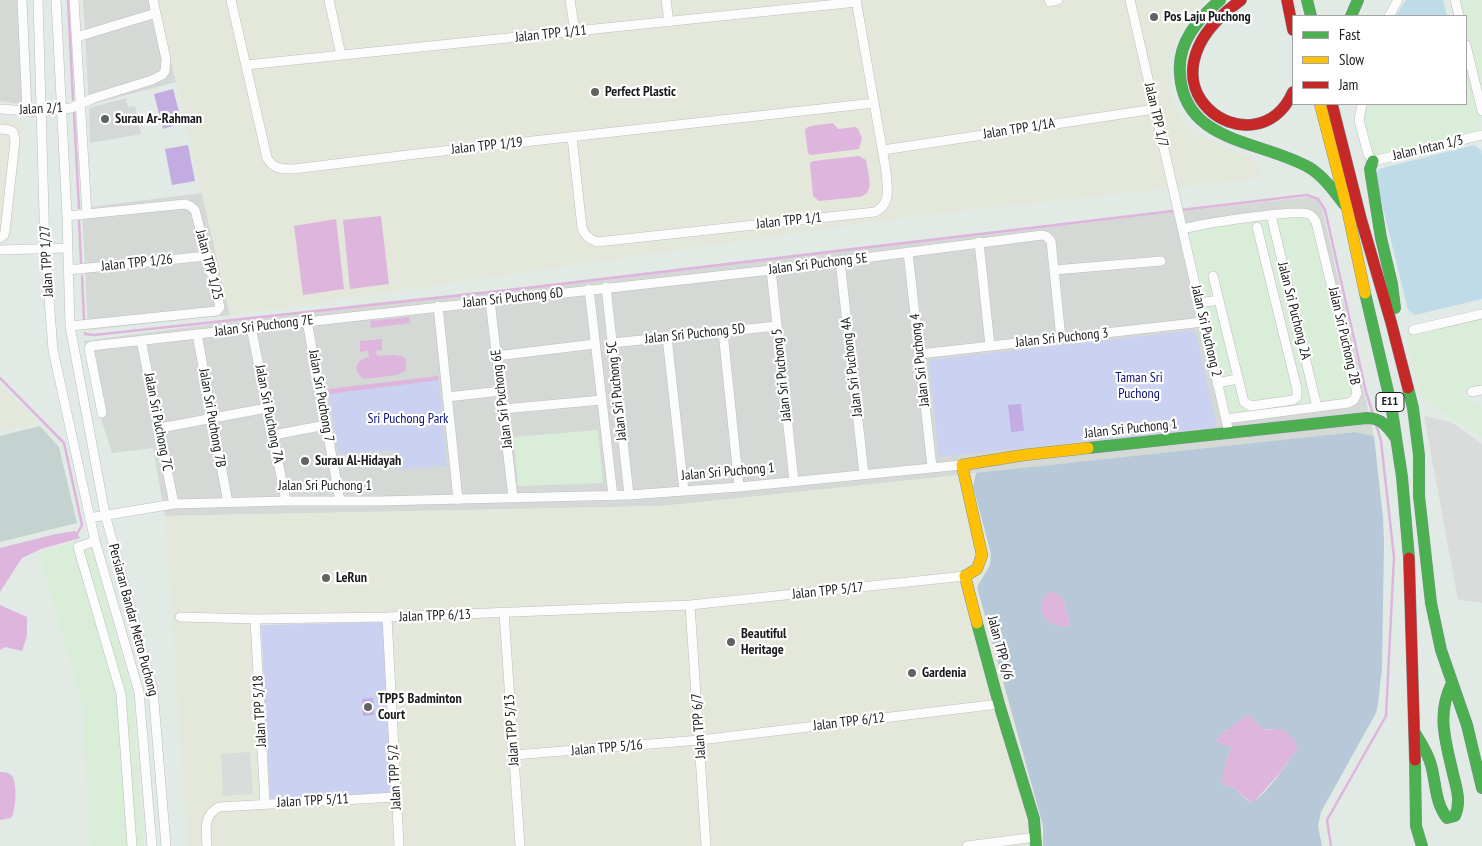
<!DOCTYPE html>
<style>
body{margin:0}
#map{position:relative;width:1482px;height:846px;overflow:hidden;background:#e2eae6;font-family:"PT Sans Narrow",sans-serif}
canvas{display:block}
.legend{position:absolute;left:1292px;top:15px;width:175px;height:90px;box-sizing:border-box;background:#fff;border:1px solid #a4a4a4;margin:0;padding:6px 9px;list-style:none;font-size:15px;color:#1b1b1b}
.legend li{display:flex;align-items:center;gap:10px;height:25px}
.legend b{width:25px;border:1px solid #a4a4a4}
</style>
<div id="map">
<canvas width="1482" height="846"></canvas>
<ul class="legend">
<li><b style="height:6px;background:#4caf50"></b>Fast</li>
<li><b style="height:6px;background:#ffc107"></b>Slow</li>
<li><b style="height:6px;background:#c62828"></b>Jam</li>
</ul>
</div>
<script>
const ctx = document.querySelector('canvas').getContext('2d');
ctx.lineJoin = 'round';
function fill(path, color) {
  ctx.fillStyle = color;
  ctx.fill(path, 'evenodd');
}
function strokePath(path, color, width, dash) {
  ctx.strokeStyle = color;
  ctx.lineWidth = width;
  ctx.lineCap = dash ? 'butt' : 'round';
  ctx.setLineDash(dash || []);
  ctx.stroke(path);
}
function write(font, color, halo, rows, align = 'center') {
  ctx.font = font + ' "PT Sans Narrow",sans-serif';
  ctx.lineWidth = 4.5;
  ctx.setLineDash([]);
  ctx.textBaseline = 'middle';
  ctx.strokeStyle = halo;
  ctx.fillStyle = color;
  for (const [text, x, y, turn = 0] of rows) {
    ctx.save();
    ctx.translate(x, y);
    ctx.rotate((+turn || 0) * Math.PI / 180);
    ctx.textAlign = isNaN(turn) ? turn : align;
    if (halo) ctx.strokeText(text, 0, 0);
    ctx.fillText(text, 0, 0);
    ctx.restore();
  }
}
fill(new Path2D(`
 M0,0h27l5,106 -32,-5z
 M83,0h74l19,82 -87,23z
 M202,193l28,122 -142,15 -6,-122z
 M1308,197l9,3 5,8 52,228 -19,-4 -456,50 -237,24 -497,10 -12,-68 -41,5 -17,-53 -11,-59 279,-37 170,-18 325,-39z`), '#d4d9d6');
fill(new Path2D(`
 M1457,0h25v102l-16,-67v-19h-5z
 M1466,59l16,73 -108,26 -4,-7 -7,-29 3,-18h100z
 M1304,215l8,5 43,174 -2,4 -125,18 -42,-184 83,-14z
 M1482,318v70l-23,5 23,16v29l-60,-40 -17,-63z
 M598,430l5,53 -85,3 -4,-49z
 M89,537l43,155 12,154h-54l-8,-142 -43,-151z`), '#d9edd8');
fill(new Path2D(`
 M157,0h1047l-24,30 -11,29 1,35 10,24 18,17 58,26 5,17 -353,39 -678,98z
 M0,119l23,3 -12,117 -11,3z
 M0,385l39,38 -39,8z
 M976,473l-3,13 18,68 -1,11 -13,22 66,239v20h-855l-23,-330 497,-10z`), '#e4e8da');
fill(new Path2D(`
 M126,98l2,9 7,-1 6,28 -51,9 -1,-35z`), '#d4d8d6');
fill(new Path2D(`
 M40,426l19,21 18,76 -77,19v-106z`), '#c4d3d0');
fill(new Path2D(`
 M1406,0h37l4,16h-51z
 M1474,145l7,5 1,5v144l-67,16 -7,-5 -33,-135 4,-6z`), '#bfdbe8');
fill(new Path2D(`
 M1355,432l19,4 9,82 1,24 -2,126 -4,36 -2,9 -55,99 -3,14 4,20h-279v-20l-66,-239 13,-22 1,-11 -18,-68 3,-13zM1047,594l17,8 6,21 -2,4 -17,-4 -10,-21zM1257,723l5,6h11l25,19c-14,19 -27,41 -46,55l-4,-2 -15,-14 -11,-3 5,-27 5,-9 -16,-8 10,-10z`), '#b7c8d8');
fill(new Path2D(`
 M1195,330l22,97 -278,30 -10,-97z
 M439,380l8,86 -52,3 -1,-19 -56,4 -9,-60z
 M383,622l9,171 -122,6 -9,-174z`), '#cbd1f1');
fill(new Path2D(`
 M173,89l9,34 -19,6 -9,-35z
 M188,145l7,36 -23,4 -7,-36z
 M1021,404l3,27 -13,1 -3,-27z
 M373,698l1,17 -11,1 -1,-17z`), '#c3ace2');
fill(new Path2D(`
 M1424,416l27,6 31,22v159l-24,-3z
 M250,752l3,42 -30,2 -2,-42z`), '#d9dcdb');
fill(new Path2D(`
 M833,123l5,6 17,-2 3,2 4,9 -3,11 -48,6 -3,-2 -3,-21 1,-4 5,-2z
 M859,156l7,4c2,14 10,34 -7,37l-40,4 -6,-5 -3,-33 3,-2z
 M381,216l8,68 -39,5 -7,-69z
 M336,219l8,70 -41,6 -9,-69z
 M409,317l1,6 -39,5 -1,-7z
 M382,339v11l-6,1 1,5 17,-1 10,2 2,4v9l-9,5 -33,4c-12,-8 -9,-19 5,-22l-1,-6 -8,1v-11z
 M438,376l1,4 -110,14 -1,-5z
 M75,531l5,7 -39,11 -19,9 -22,34v-44l56,-14z
 M1051,592l9,3 4,7 6,21 -2,4c-18,-3 -27,-4 -27,-25l6,-8z
 M0,605l27,12v19l-5,15 -17,-4 -5,3z
 M1249,714l13,15 23,1 8,9 5,9 -19,26 -26,29 -4,-2 -16,-14 -12,-3 6,-27 5,-9 -16,-7 4,-6z
 M0,772c4,0 8,0 11,3 7,5 5,37 0,43l-11,2z`), '#deb5dc');
strokePath(new Path2D(`
 M68,0l5,100
 M74,113l5,95
 M79,221l2,42
 M82,276l2,44
 M85,333v1l9,1 416,-45 797,-95 11,4 7,11 41,182 7,22
 M0,378l64,65 18,82 -5,9
 M1331,846l-4,-26 59,-104 8,-159 -13,-116 -5,-17`), '#deb5dc', 2.5);
const street = new Path2D(`
 M22,0l5,112
 M38,0l7,248 8,102 42,191 44,151 13,154
 M56,0l11,216 3,110 35,188 48,176 13,156
 M74,0l13,214
 M231,0l36,158c6,11 15,11 27,11l122,-15 458,-51
 M329,0l12,55
 M570,0l5,31
 M666,0l3,22
 M1049,0l1,2 8,-2
 M1130,0l99,433
 M1455,0l4,16
 M1389,16l9,-16
 M77,37l79,-24
 M1466,45l16,66
 M246,65l611,-63
 M1362,104l-3,16 9,34 5,7 109,-26
 M0,109l41,3 30,-4 23,-10 58,-18 10,-5 3,-4 1,-12 -13,-59
 M0,129l9,1 4,2 2,9 -10,90 -1,4 -4,3
 M572,137l10,91c3,8 7,11 15,14l278,-30c17,-9 12,-24 11,-41l-30,-171
 M883,150l272,-41
 M1271,215l46,192
 M67,216l118,-12 5,2 5,4 25,97 -3,4 -147,15
 M1183,229c17,-5 112,-20 125,-15 4,1 6,4 8,8l41,171 -3,7 -6,3 -122,16
 M979,242l11,104
 M0,250l67,-2
 M908,252l24,215
 M840,261l24,213
 M68,270l139,-14
 M771,270l23,211
 M1054,270l107,-9
 M1213,276l31,126 7,4 42,-6 4,-3v-8l-40,-162
 M606,287l23,208
 M589,289l24,207
 M490,300l23,198
 M1199,303l20,-3
 M438,306l20,194
 M307,321l33,180
 M251,327l35,174
 M1413,330l69,-16
 M723,332l16,155
 M197,334l31,169
 M667,337l17,154
 M141,340l33,164
 M612,343l165,-17
 M920,354l283,-32
 M496,356l99,-12
 M1217,383l20,-4
 M1472,392l10,-2
 M447,397l54,-6
 M503,409l99,-9
 M102,413l-13,-65 2,-2 680,-76 271,-35 4,1 5,5 10,97
 M160,428l107,-20
 M273,435l53,-10
 M89,518l85,-14 112,-3h93l250,-6 110,-8 223,-22
 M95,541l-17,6 43,147 11,152
 M690,605l16,241
 M504,613l16,233
 M180,617l75,2 132,-2 303,-12 275,-29
 M387,617l12,229
 M255,619l10,185
 M514,755l186,-15 299,-36
 M207,846c-1,-16 -4,-31 12,-39l177,-10
 M967,846l69,-9`);
const fast = new Path2D(`
 M1220,0c-22,19 -43,43 -40,74 4,70 82,66 130,94 14,9 24,23 34,36
 M1307,0l4,16
 M1351,16l7,-16
 M1373,161l-3,8 1,7 10,62 11,46 3,24
 M1365,293l26,111 11,73 7,81
 M1408,388l5,20 6,47v41l12,107 10,47 26,75 15,63
 M1088,448l279,-30c14,0 20,8 28,19
 M977,623l22,81 35,115 2,27
 M1415,733c6,10 13,20 16,32 5,18 4,38 16,53l8,-2c6,-14 2,-27 -2,-42 -7,-32 -17,-59 -1,-91
 M1415,760l1,66 6,20`);
const slow = new Path2D(`
 M1320,104l27,104 18,85
 M977,623l-12,-47 12,-7 5,-14 -20,-90 62,-10 64,-7`);
const jam = new Path2D(`
 M1241,0c-119,85 15,175 52,92
 M1287,0l6,30
 M1332,104l29,115 30,103 17,66
 M1409,558l6,202`);
strokePath(street, '#bcbfbd', 10);
strokePath(fast, '#7b9491', 12);
strokePath(slow, '#7b9491', 12);
strokePath(jam, '#7b9491', 12);
strokePath(street, '#fbfcfb', 9);
strokePath(fast, '#4caf50', 11);
strokePath(slow, '#ffc107', 11);
strokePath(jam, '#c62828', 11);
for (const [x, y, r, color] of [
 [1154,17,5,"#616362"],
 [595,92,5,"#616362"],
 [105,119,5,"#616362"],
 [305,461,5,"#616362"],
 [326,578,5,"#616362"],
 [731,642,5,"#616362"],
 [912,673,5,"#616362"],
 [368,707,5,"#616362"]
]) {
  const dot = new Path2D();
  dot.arc(x, y, r, 0, 2 * Math.PI);
  ctx.fillStyle = color;
  ctx.fill(dot);
  strokePath(dot, '#fff', 2);
}
for (const [x, y, w] of [
 [1390,402,28]
]) {
  const box = new Path2D();
  box.roundRect(x - w / 2, y - 9.5, w, 19, 4);
  ctx.fillStyle = '#fff';
  ctx.fill(box);
  strokePath(box, '#1b1b1b', 1);
}
write('bold 12px', '#1b1b1b', null, [
 ["E11",1390,402]
]);
write('bold 14px', '#1b1b1b', '#fff', [
 ["Pos Laju Puchong",1164,17],
 ["Perfect Plastic",605,92],
 ["Surau Ar-Rahman",115,119],
 ["Surau Al-Hidayah",315,461],
 ["LeRun",336,578],
 ["Beautiful",741,634],
 ["Heritage",741,650],
 ["Gardenia",922,673],
 ["TPP5 Badminton",378,699],
 ["Court",378,715]
], 'left');
write('14px', '#1b1b1b', '#fff', [
 ["Jalan TPP 1/11",551,34,-6],
 ["Jalan 2/1",41,109,-3],
 ["Jalan TPP 1/7",1156,115,77],
 ["Jalan TPP 1/1A",1019,129,-9],
 ["Jalan TPP 1/19",487,146,-6],
 ["Jalan Intan 1/3",1428,148,-13],
 ["Jalan TPP 1/1",789,221,-6],
 ["Jalan TPP 1/27",47,261,-93],
 ["Jalan TPP 1/26",137,263,-6],
 ["Jalan Sri Puchong 5E",818,264,-7],
 ["Jalan TPP 1/25",209,265,75],
 ["Jalan Sri Puchong 6D",513,298,-6],
 ["Jalan Sri Puchong 2A",1294,311,76],
 ["Jalan Sri Puchong 7E",264,326,-7],
 ["Jalan Sri Puchong 2",1206,331,77],
 ["Jalan Sri Puchong 5D",695,334,-6],
 ["Jalan Sri Puchong 2B",1344,336,77],
 ["Jalan Sri Puchong 3",1062,338,-6],
 ["Jalan Sri Puchong 4",920,360,-96],
 ["Jalan Sri Puchong 4A",852,367,-97],
 ["Jalan Sri Puchong 5",782,375,-96],
 ["Jalan Sri Puchong 5C",617,391,-96],
 ["Jalan Sri Puchong 7",321,396,80],
 ["Jalan Sri Puchong 6E",502,399,-97],
 ["Jalan Sri Puchong 7A",269,414,79],
 ["Jalan Sri Puchong 7B",212,418,80],
 ["Jalan Sri Puchong 7C",158,422,79],
 ["Jalan Sri Puchong 1",1131,429,-6],
 ["Jalan Sri Puchong 1",728,472,-5],
 ["Jalan Sri Puchong 1",325,486],
 ["Jalan TPP 5/17",828,591,-6],
 ["Jalan TPP 6/13",435,616,-2],
 ["Persiaran Bandar Metro Puchong",133,620,75],
 ["Jalan TPP 6/6",1000,648,75],
 ["Jalan TPP 5/18",260,711,-93],
 ["Jalan TPP 6/12",849,722,-7],
 ["Jalan TPP 6/7",699,726,-94],
 ["Jalan TPP 5/13",512,730,-94],
 ["Jalan TPP 5/16",607,748,-5],
 ["Jalan TPP 5/2",395,777,-93],
 ["Jalan TPP 5/11",313,801,-3]
]);
write('14px', '#090f78', '#fff', [
 ["Taman Sri",1139,378],
 ["Puchong",1139,394],
 ["Sri Puchong Park",408,419]
]);
</script>
